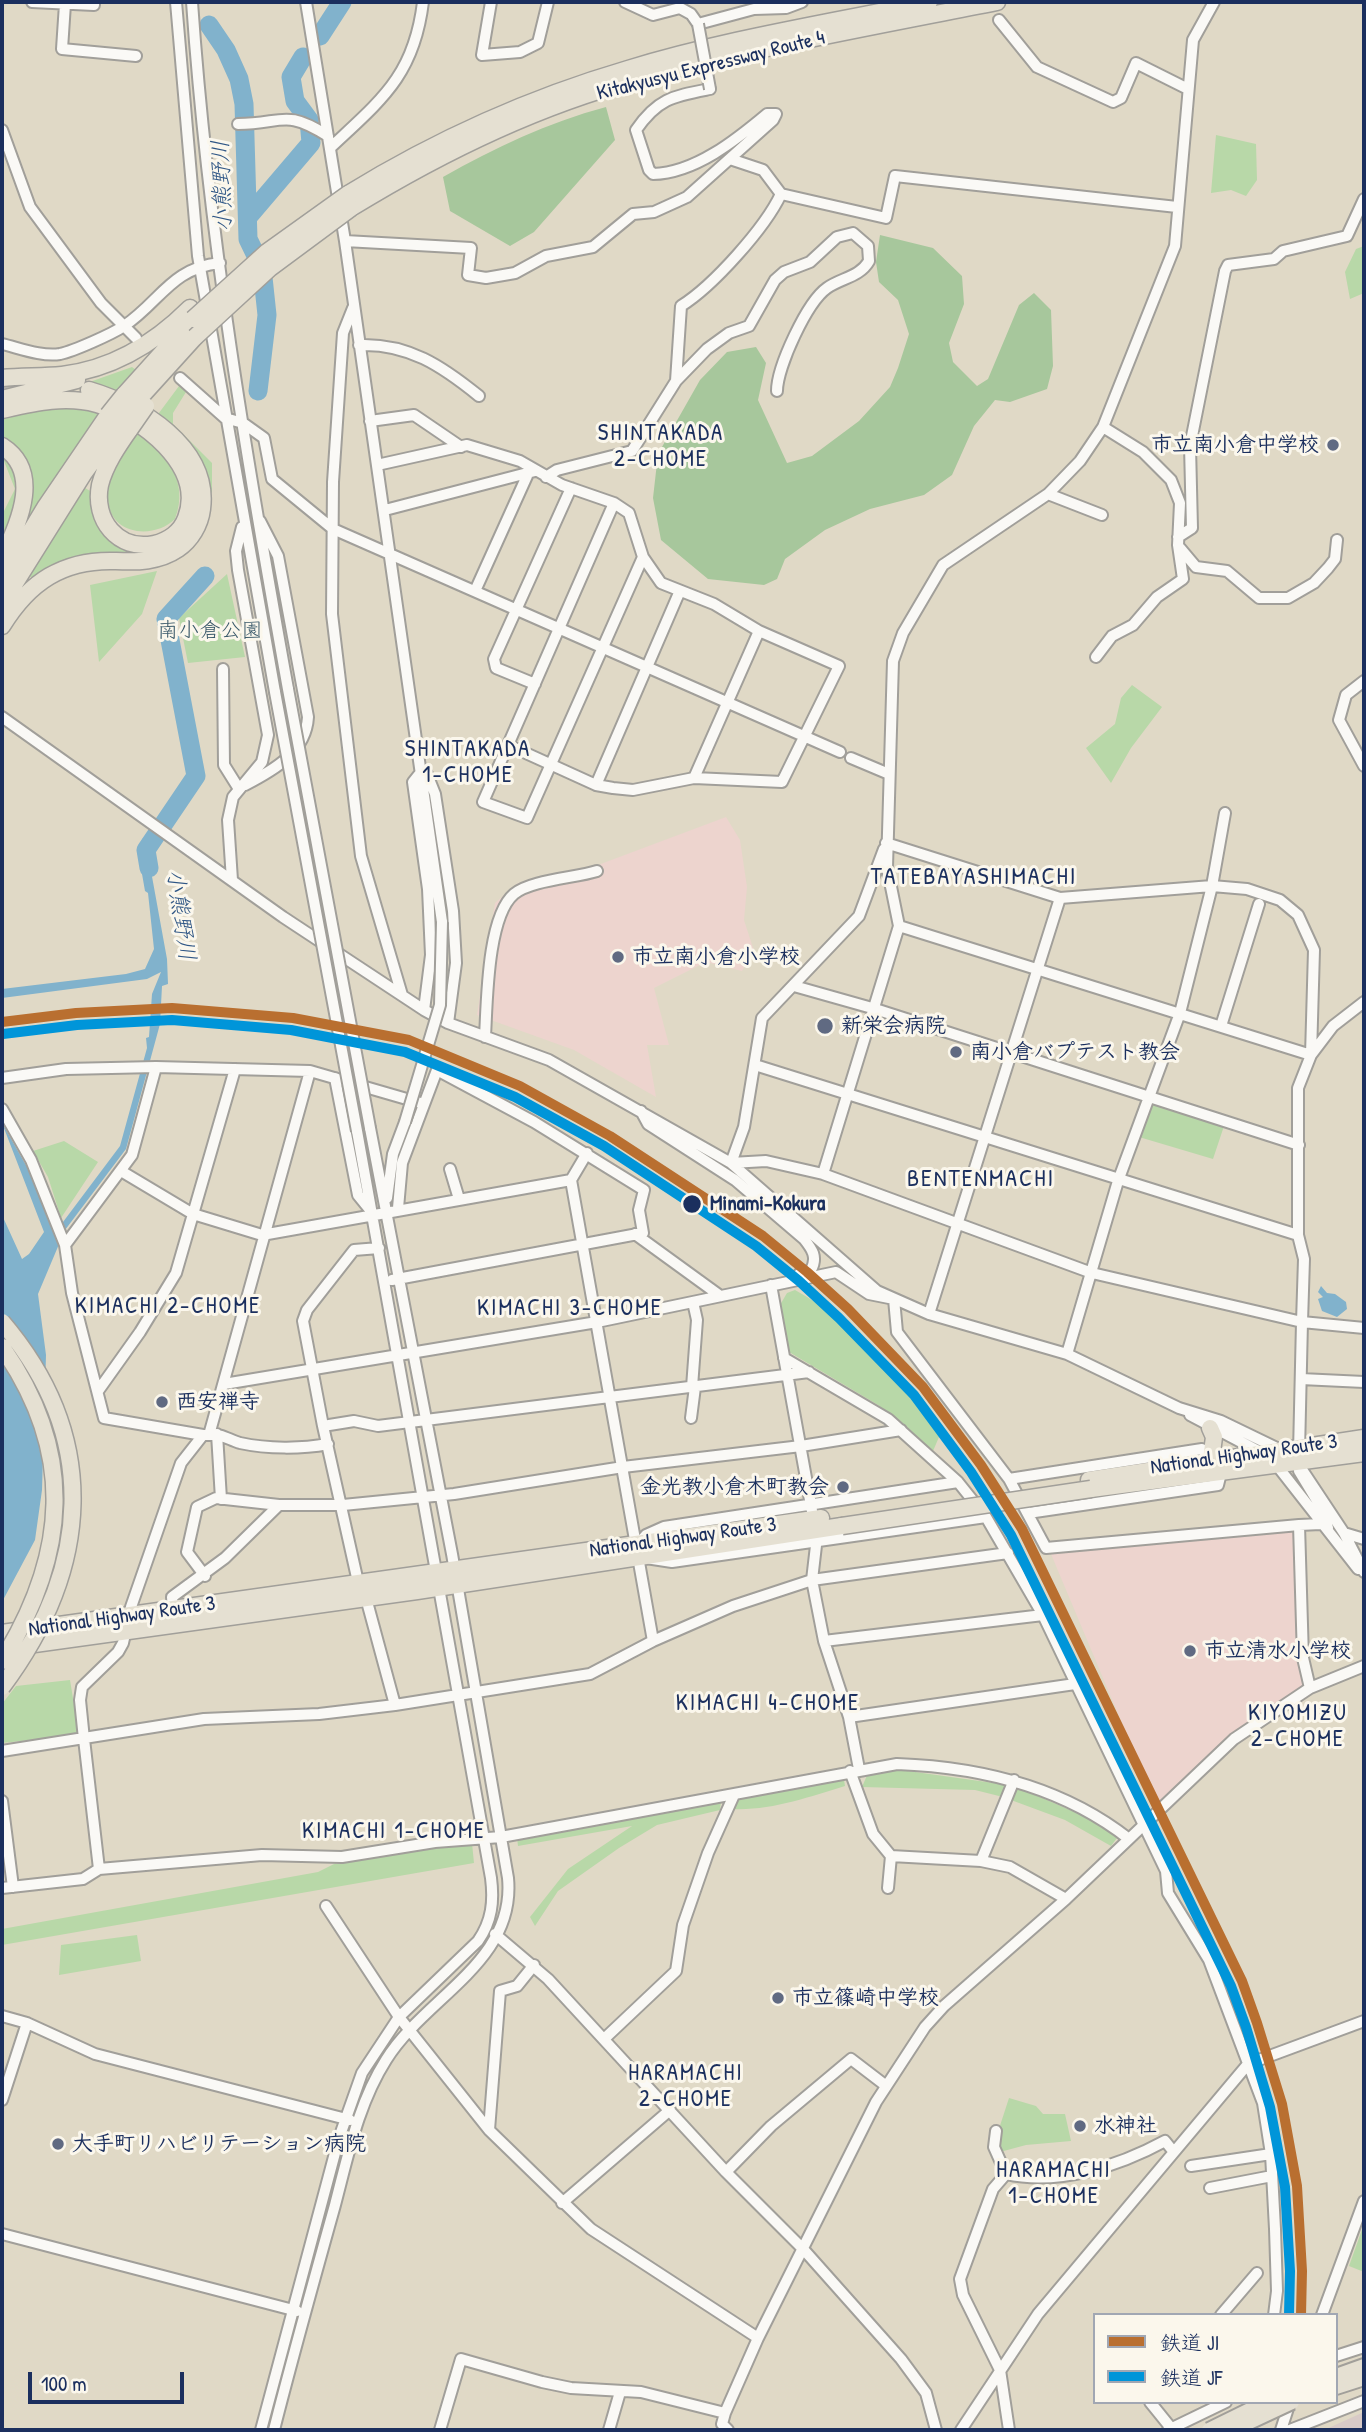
<!DOCTYPE html>
<meta charset="utf-8">
<style>
body{margin:0}
#map{position:relative;width:1366px;height:2432px;overflow:hidden;background:#e0d9c6;font-family:"Patrick Hand","Klee One",sans-serif}
canvas{display:block}
.frame{position:absolute;inset:0;border:4px solid #1b2f5e;pointer-events:none}
.legend{position:absolute;left:1093px;top:2313px;width:245px;height:91px;box-sizing:border-box;background:#fbf7ec;border:2px solid #a1a7b3;margin:0;padding:9px 12px;list-style:none;font-size:21px;color:#1b2f5e}
.legend li{display:flex;align-items:center;gap:14px;height:35px}
.legend b{width:35px;border:2px solid #a1a7b3}
.scale{position:absolute;left:28px;top:2372px;width:156px;height:32px;box-sizing:border-box;border:4px solid #1b2f5e;border-top:0;padding-left:9px;font-size:21px;line-height:24px;white-space:nowrap;color:#1b2f5e;-webkit-text-stroke:5px #fbf7ec;paint-order:stroke}
</style>
<div id="map">
<canvas width="1366" height="2432"></canvas>
<div class="frame"></div>
<ul class="legend">
<li><b style="height:9px;background:#b96f30"></b>鉄道 JI</li>
<li><b style="height:9px;background:#0095d9"></b>鉄道 JF</li>
</ul>
<div class="scale">100 m</div>
</div>
<script>
const ctx = document.querySelector('canvas').getContext('2d');
ctx.lineJoin = 'round';
function fill(path, color) {
  ctx.fillStyle = color;
  ctx.fill(path, 'evenodd');
}
function strokePath(path, color, width, dash) {
  ctx.strokeStyle = color;
  ctx.lineWidth = width;
  ctx.lineCap = dash ? 'butt' : 'round';
  ctx.setLineDash(dash || []);
  ctx.stroke(path);
}
function write(font, color, halo, rows, align = 'center') {
  ctx.font = font + ' "Patrick Hand","Klee One",sans-serif';
  ctx.lineWidth = 6;
  ctx.setLineDash([]);
  ctx.textBaseline = 'middle';
  ctx.strokeStyle = halo;
  ctx.fillStyle = color;
  for (const [text, x, y, turn = 0] of rows) {
    ctx.save();
    ctx.translate(x, y);
    ctx.rotate((+turn || 0) * Math.PI / 180);
    ctx.textAlign = isNaN(turn) ? turn : align;
    if (halo) ctx.strokeText(text, 0, 0);
    ctx.fillText(text, 0, 0);
    ctx.restore();
  }
}
fill(new Path2D(`
 M726,817l14,23 7,47 -3,33 10,31 -12,20 -36,-9 -52,26 15,57h-22l9,52 -82,-47 -97,-35 18,-112 23,-20 72,-15z
 M1294,1532l9,153 -147,119 -105,-250z`), '#edd4ce');
fill(new Path2D(`
 M1364,2412v18h-40z`), '#d8cac7');
fill(new Path2D(`
 M1216,135l40,9 1,36 -11,16 -15,-6 -20,3z
 M1364,246v47l-14,6 -5,-27 11,-23z
 M132,367l4,3 -21,24 -31,-10z
 M179,386l7,6 -13,21v11l39,39v30l-56,-76z
 M62,406l41,3 -72,106 -4,-1 -5,-60 -20,-17v-19z
 M137,431c28,23 53,49 38,88 -20,20 -64,17 -67,-18 -2,-25 17,-49 29,-70z
 M2,456l9,4 9,32 -18,53v-30l13,-26z
 M85,488l7,4c-2,32 12,48 40,61v4l-98,22 -5,-3z
 M157,571l-15,43 -43,48 -9,-77z
 M227,574l18,83 -57,6 -9,-45z
 M1132,685l30,22 -31,41 -20,35 -25,-35 29,-24 6,-26z
 M1154,1104l70,22 -11,33 -74,-22 9,-31z
 M64,1141l34,21 -37,56 -13,-41 -15,-26z
 M795,1290c61,33 104,87 147,140l-9,21 -55,-46 -89,-53 -9,-47 7,-12z
 M70,1680l9,55 -77,8v-39l14,-18z
 M901,1770l107,15 -5,12 -28,-7 -113,-3 6,-14z
 M844,1780l1,6c-36,11 -75,25 -113,23l4,-10 89,-18z
 M1017,1787l76,33 24,18 -6,8 -46,-26 -54,-20z
 M721,1802l-1,8 -63,15 -38,23 -61,43 -23,35 -5,-9 38,-48 64,-43 -114,20 -1,-8z
 M472,1843l2,20 -472,82v-16l316,-57 16,-8z
 M137,1935l4,26 -82,14 2,-30z
 M1009,2098l27,8 7,8h22l6,27 -45,4 -26,7 -5,-11z
 M1364,2224v48l-15,-6z`), '#b8d8a8');
fill(new Path2D(`
 M606,107l9,33 -81,92 -24,14 -60,-35 -7,-34c53,-30 104,-54 163,-70z
 M880,235l53,13 29,28 2,28 -15,39 4,19 24,24 11,-7 31,-74 15,-12 17,17 2,56 -6,23 -37,13 -15,-2 -21,26 -22,49 -28,20 -54,14 -45,21 -40,29 -8,20 -13,6 -56,-6 -47,-39 -8,-42 5,-44 42,-74 27,-28 29,-5 10,16 -8,37 29,63 25,-7 47,-35 31,-34 8,-19 11,-34 -11,-34 -19,-18 -3,-20z`), '#a7c79c');
fill(new Path2D(`
 M143,838l9,6 -1,27 16,88 1,25 -6,2 -2,38 -34,125 -61,81 -27,64 8,61 -4,135 -7,50 -33,62v-387l20,44 7,-5 15,-22 -42,-109 25,44 27,67 66,-88 27,-98 -1,-10 3,-1 3,-43 9,-22 -14,7 -145,19v-9l124,-15 19,-5 9,-20 -6,-56 -3,-2 -7,-40z
 M1321,1286l6,7 8,1 11,8 1,7 -10,8 -15,-6 -4,-12 5,-2 -5,-5z`), '#81b2cc');
strokePath(new Path2D(`
 M209,25l17,25 13,29 5,25 4,135 14,29 5,47 -9,76
 M320,36l22,-34
 M248,217l63,-74 -2,-23 -14,-19 -4,-24 12,-20
 M149,868l-3,-18 50,-74 -30,-157 39,-43`), '#81b2cc', 19);
strokePath(new Path2D(`
 M2,388l35,-5`), '#b9b7b1', 16, [16, 8]);
const minor = new Path2D(`
 M32,2l62,3v-3
 M176,2l22,254 77,436
 M192,2c16,231 55,460 96,687
 M306,2l39,239 97,681
 M491,2l-9,53 38,-3 18,-9 10,-41
 M625,2l28,13 27,-7 11,6 7,10 56,-15 32,-1 16,-6
 M65,4l-3,45 74,7
 M999,20l38,47 76,35 8,-4 15,-35 50,25
 M238,124c45,0 46,-16 90,12
 M2,130l28,77 71,96 35,35
 M330,148c51,-48 84,-72 93,-146
 M730,159l33,11 18,24 105,24 9,-42 282,31
 M345,241l126,7 -3,27 18,3 29,-5 31,-17 47,-9 40,-33 21,-2 33,-15 86,-77 3,-6h-9c-31,26 -72,59 -114,60l-4,-4 -13,-40c22,-32 38,-34 74,-41
 M353,308l-10,25 -10,149 -1,132 29,242 41,139
 M2,344c17,4 40,13 58,10 14,-3 52,-20 64,-28 36,-24 47,-58 96,-63
 M359,345c49,-2 83,21 120,51
 M180,378l45,40 18,5 21,15 8,41 61,50 507,223
 M676,381l5,-75c32,-20 84,-78 100,-112
 M370,421l44,-6 47,32
 M377,465l90,-20 53,16 42,24 52,18 15,10 14,44 18,26 53,21 45,27 80,35 -57,116 -88,-4 -61,12 -20,-2 -17,-3 -88,-40
 M546,477l11,-7 75,-19 44,-70 31,-32 22,-16 20,-7 26,-46 9,-8 26,-10 27,-25 16,-4 15,13 1,15c-9,16 -28,17 -42,27 -20,14 -50,79 -50,103
 M1048,494l54,21
 M614,503l-131,299 44,16 116,-261
 M385,510l150,-39
 M1178,537l14,-9 -2,-82 35,-175 3,-6 46,-6 9,-8 64,-15 17,-37
 M1180,548l16,19 31,4 32,27h29l26,-15 14,-15 7,-9 2,-19
 M475,591l52,-115
 M1096,657l16,-21 21,-11 24,-28 26,-18 -5,-34 2,-42 -9,-23 -28,-28 -40,-25
 M223,669l1,96 15,24
 M1364,681l-18,14 -7,25 25,46
 M535,684l-39,-16 -2,-9 77,-171
 M2,717l281,200 141,93 24,13 101,37 182,103 146,128 52,23 138,40 112,54 42,13 60,29
 M851,758l38,16
 M694,778l65,-147
 M245,785c29,-15 61,-33 63,-68l-30,-161 -18,-35
 M596,785l83,-192
 M886,843l174,55 152,-12 35,3 33,11 18,15 16,35 -3,105
 M884,849l-25,67 -97,102 -18,109 -13,36 35,-2 57,13 269,99 210,49 -3,130
 M232,880l-4,-60 5,-23 29,-35 6,-27 -30,-165 -2,-19 6,-24
 M899,926l412,129
 M794,986l78,22 427,137
 M1364,1002l-31,24 -22,29 -13,33v147l6,24 -2,63 62,6
 M424,1010l7,-55 -3,-66 -15,-107 8,-10 6,2 8,20 18,117 3,52 -8,60
 M1221,1026l38,-122
 M485,1037c2,-34 2,-120 29,-143 17,-14 61,-16 83,-23
 M755,1065l543,170
 M2,1078l64,-9 90,-2 154,4 114,33
 M335,1078l23,117 13,16
 M2,1109l29,51 34,85 7,48 32,125 99,17h6l101,-364
 M641,1111l7,13 87,56 69,59c8,10 14,18 7,31l-12,4
 M587,1153l-16,27 82,461
 M450,1169l9,30
 M121,1171l72,43 69,21 309,-55
 M823,1174l76,-248 -12,-59 6,-206 10,-28 40,-68 105,-71 32,-33 23,-34 72,-181 18,-206 21,-38
 M387,1198l6,-44 12,-32
 M635,1234l84,61
 M65,1245l67,-90 24,-88
 M392,1280l251,-47 -4,-23 5,-20 -110,-68 -97,-52 -35,93 -4,45
 M771,1285l41,226
 M929,1314l131,-416
 M1067,1354l51,-173 62,-168 32,-127 13,-73
 M784,1358l104,61 70,63 28,35 57,98 123,256 2,22 41,67 54,143 8,51 4,75 2,62 -3,24
 M1301,1379l63,3
 M224,1384l373,-62 239,-50 33,22 25,5 3,33 112,147 37,69 253,-23
 M692,1387l5,-67 -4,-18
 M98,1391l42,-59 36,-59 59,-204
 M1190,1415l72,38
 M691,1418l4,-31
 M323,1426l31,-5 24,5 431,-54
 M217,1434l4,65
 M209,1435c12,-2 20,5 31,8 28,6 61,6 88,1
 M1295,1459l49,74 20,39
 M1275,1463l83,106
 M1299,1471l23,38 6,19
 M1009,1479l193,-30 9,11
 M1028,1513l190,-28 3,-12
 M1344,1533l20,6
 M817,1537l-5,43 12,61 25,76 10,52
 M638,1544l8,-9 18,-8 294,-45
 M646,1558l26,4 314,-45
 M205,1576l-18,-24 10,-45 19,-9 63,7
 M358,1582l-35,-156 -20,-105 4,-11 47,-60 25,-2
 M366,1598l29,107
 M173,1610l-1,-13 53,-39 54,-53h64l111,-11 169,-27 178,-21 100,-16
 M824,1641l219,-26
 M1310,1688l-7,-30 -4,-133 22,-1
 M849,1717l226,-33
 M2,1751l202,-32 115,-5 76,-9 195,-31 63,-33 80,-35 79,-26 196,-27
 M850,1771l23,63 18,22 -3,32
 M2,1801l11,86
 M891,1856l90,5 29,6 56,32
 M981,1861l33,-81
 M99,1869l-15,-130 -4,-39 2,-13 36,-35 5,-9 8,-36 50,-144 22,-28
 M2,1888l81,-9 16,-10 163,-14 80,2 93,-15 66,-5 396,-73c82,3 166,23 232,75
 M326,1906l73,111 90,113 102,99 167,109
 M495,1934l53,45 178,193 78,78 97,109 25,34 10,37
 M2,2016l25,7 68,31 255,66
 M604,2039l72,-68 7,-46 25,-72 26,-58
 M2,2100l25,-77
 M489,2130l11,-139 17,-5 17,-21
 M996,2131l-2,16 12,27
 M1191,2166l80,-12
 M726,2172l45,-46 80,-67 34,26
 M1006,2174l-13,15 -33,90 3,16 37,75 9,60
 M1006,2174c52,12 113,-8 159,-33l8,10
 M1210,2188l62,-12
 M562,2203l108,-93
 M2,2234l295,77
 M1221,2315l36,-42
 M1322,2315l42,-114
 M1336,2356l28,-9
 M1150,2402l21,26
 M261,2430l78,-292 23,-65 37,-56 79,-76c14,-20 16,-40 13,-63l-134,-747
 M274,2430c19,-75 40,-150 61,-225 13,-49 23,-101 51,-145 39,-63 130,-98 122,-182l-56,-324 -82,-426
 M440,2430l21,-71 81,23 29,6 70,4 84,21
 M609,2430l11,-38
 M728,2430l-6,-6 3,-11 33,-75 118,-236 49,-75 19,-21 122,-107 168,-160 76,-51 54,-22
 M961,2430l77,-116 210,-250 116,-43
 M1168,2430l58,-28
 M1281,2430l9,-28
 M1290,2430l74,-29`);
const major = new Path2D(`
 M1336,2376l28,-10
 M1336,2387l28,-9`);
const highway = new Path2D(`
 M348,194c88,-54 181,-96 280,-125 98,-30 201,-46 301,-67
 M351,208c88,-54 183,-101 284,-128 118,-32 241,-54 362,-78
 M2,378c20,-2 40,-1 60,-3 50,-6 93,-32 128,-67
 M124,395l64,-71
 M2,399l75,-19
 M137,401l58,-64
 M2,410c31,-7 63,-15 95,-6 43,12 109,62 89,114 -5,14 -18,23 -32,26 -36,7 -61,-24 -54,-59 5,-20 18,-39 30,-56
 M2,446c42,27 15,79 0,113
 M2,579l44,-73 62,-91
 M2,604l82,-131 36,-49
 M2,626c27,-44 61,-67 114,-65 21,1 43,1 62,-12 13,-9 22,-24 24,-40 8,-62 -62,-104 -113,-119
 M1210,1428l4,9 -3,23
 M1089,1480l275,-42
 M1091,1489l273,-36
 M2,1633l819,-115
 M20,1646l397,-55 425,-65`);
strokePath(minor, '#a19f9a', 14);
strokePath(major, '#a19f9a', 18);
strokePath(highway, '#a19f9a', 19);
strokePath(minor, '#faf9f6', 10);
strokePath(major, '#e5e0d2', 14);
strokePath(highway, '#e5e0d2', 16);
const minorBridge = new Path2D(`
 M698,24l12,65
 M288,689l82,439
 M275,692l82,439
 M405,1122l35,-117 2,-83`);
const majorBridge = new Path2D(`
 M1209,2430l57,-28
 M1232,2430l60,-28`);
const highwayBridge = new Path2D(`
 M193,319l74,-67 81,-58
 M195,337l75,-69 81,-60
 M108,415l16,-20
 M120,424l17,-23
 M130,429l16,-23
 M2,1322c99,116 89,246 0,365
 M2,1347c74,106 66,207 0,314
 M842,1526l249,-37`);
strokePath(minorBridge, '#a19f9a', 14, []);
strokePath(majorBridge, '#a19f9a', 18, []);
strokePath(highwayBridge, '#a19f9a', 19, []);
strokePath(minorBridge, '#faf9f6', 10);
strokePath(majorBridge, '#e5e0d2', 14);
strokePath(highwayBridge, '#e5e0d2', 16);
strokePath(new Path2D(`
 M2,1022l74,-9 96,-5 121,10 116,22 111,46 90,50 153,100 44,36 41,37 75,78 58,78 41,64 220,452 15,42 25,81 15,82 5,85 -1,44`), '#b96f30', 10);
strokePath(new Path2D(`
 M3,1034l74,-9 95,-5 119,10 114,22 110,45 89,49 152,100 43,35 40,37 75,77 57,77 40,63 220,451 15,41 24,80 15,80 5,84 -1,44`), '#0095d9', 10);
for (const [x, y, r, color] of [
 [1333,445,7,"#606a82"],
 [618,957,7,"#606a82"],
 [825,1026,9,"#606a82"],
 [956,1052,7,"#606a82"],
 [692,1204,10,"#1b2f5e"],
 [162,1402,7,"#606a82"],
 [843,1487,7,"#606a82"],
 [1190,1651,7,"#606a82"],
 [778,1998,7,"#606a82"],
 [1080,2126,7,"#606a82"],
 [58,2144,7,"#606a82"]
]) {
  const dot = new Path2D();
  dot.arc(x, y, r, 0, 2 * Math.PI);
  ctx.fillStyle = color;
  ctx.fill(dot);
  strokePath(dot, '#fbf7ec', 2.5);
}
write('21px', '#1b2f5e', '#fbf7ec', [
 ["Kitakyusyu Expressway Route 4",711,66,-14],
 ["National Highway Route 3",1244,1455,-8],
 ["National Highway Route 3",683,1538,-8],
 ["National Highway Route 3",122,1617,-8]
]);
write('bold 21px', '#1b2f5e', '#fbf7ec', [
 ["市立南小倉中学校",1319,445,"right"],
 ["市立南小倉小学校",632,957],
 ["新栄会病院",841,1026],
 ["南小倉バプテスト教会",970,1052],
 ["西安禅寺",176,1402],
 ["金光教小倉木町教会",829,1487,"right"],
 ["市立清水小学校",1204,1651],
 ["市立篠崎中学校",792,1998],
 ["水神社",1094,2126],
 ["大手町リハビリテーション病院",72,2144]
], 'left');
write('21px', '#3a596a', '#fbf7ec', [
 ["南小倉公園",210,631]
]);
write('bold 21px', '#1b2f5e', '#fbf7ec', [
 ["Minami-Kokura",710,1204]
], 'left');
write('italic 23px', '#305786', '#fbf7ec', [
 ["小熊野川",223,186,-92],
 ["小熊野川",180,915,82]
]);
ctx.letterSpacing = '2px';
write('23px', '#1b2f5e', '#fbf7ec', [
 ["SHINTAKADA",661,434],
 ["2-CHOME",661,460],
 ["SHINTAKADA",468,750],
 ["1-CHOME",468,776],
 ["KIMACHI 2-CHOME",168,1307],
 ["KIMACHI 3-CHOME",570,1309],
 ["KIMACHI 4-CHOME",768,1704],
 ["KIYOMIZU",1298,1714],
 ["2-CHOME",1298,1740],
 ["KIMACHI 1-CHOME",394,1832],
 ["HARAMACHI",686,2074],
 ["2-CHOME",686,2100],
 ["HARAMACHI",1054,2171],
 ["1-CHOME",1054,2197]
]);
ctx.letterSpacing = '0px';
ctx.letterSpacing = '2px';
write('24px', '#1b2f5e', '#fbf7ec', [
 ["TATEBAYASHIMACHI",974,878],
 ["BENTENMACHI",981,1180]
]);
ctx.letterSpacing = '0px';
</script>
